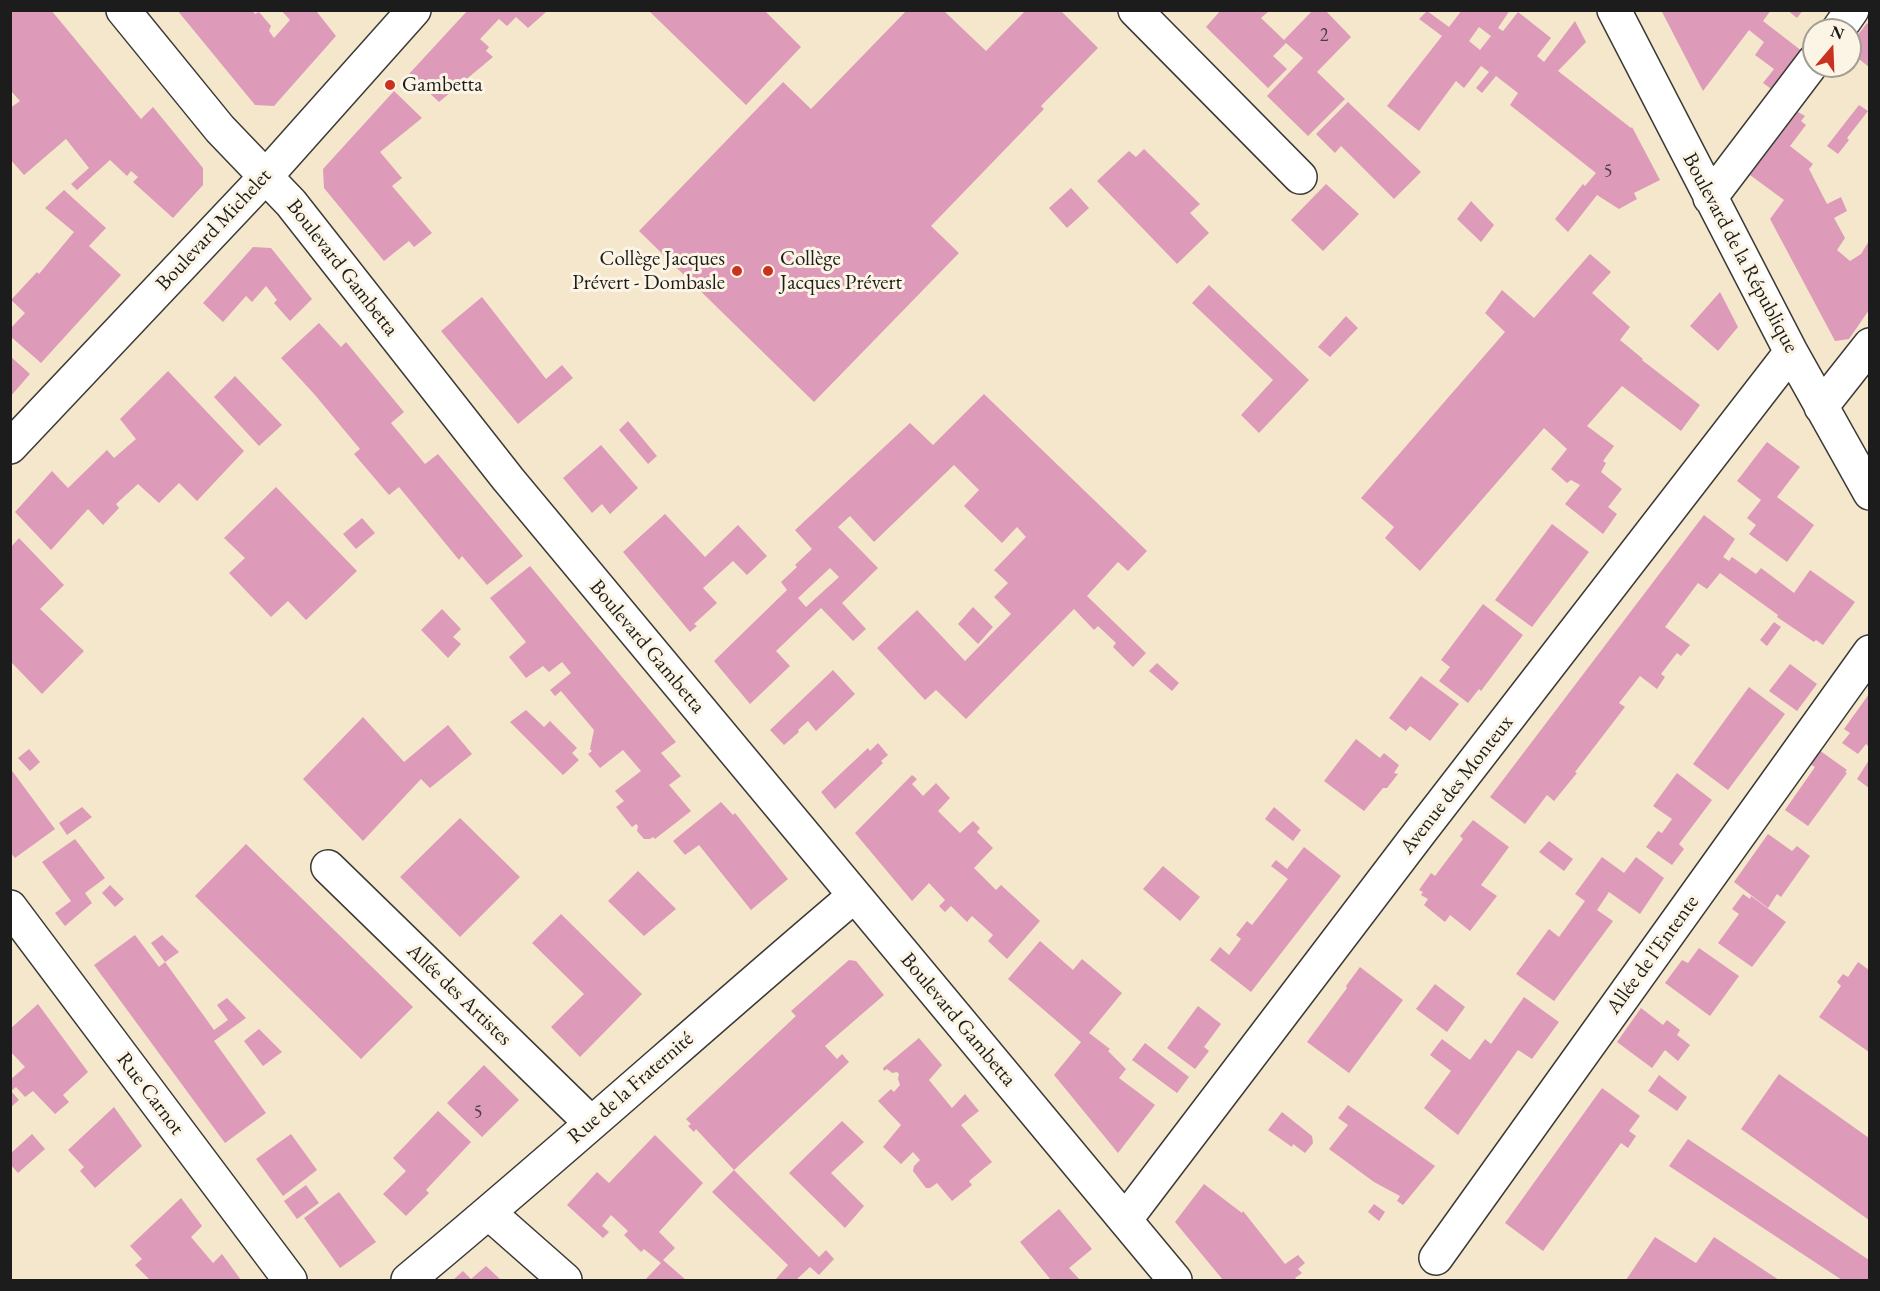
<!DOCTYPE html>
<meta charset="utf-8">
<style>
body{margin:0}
#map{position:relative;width:1880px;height:1291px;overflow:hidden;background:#f4e7cc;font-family:"EB Garamond",serif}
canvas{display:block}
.frame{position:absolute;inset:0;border:12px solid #1c1c1c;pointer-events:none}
.north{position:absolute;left:1802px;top:18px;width:60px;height:60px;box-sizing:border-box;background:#fcf5e5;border:2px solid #a29e95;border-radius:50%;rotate:19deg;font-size:16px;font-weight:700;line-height:24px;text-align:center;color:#1c1c1c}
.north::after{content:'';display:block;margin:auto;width:21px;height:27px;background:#c8321e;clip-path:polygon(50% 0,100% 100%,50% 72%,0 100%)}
</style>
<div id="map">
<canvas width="1880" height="1291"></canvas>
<div class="frame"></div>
<div class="north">N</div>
</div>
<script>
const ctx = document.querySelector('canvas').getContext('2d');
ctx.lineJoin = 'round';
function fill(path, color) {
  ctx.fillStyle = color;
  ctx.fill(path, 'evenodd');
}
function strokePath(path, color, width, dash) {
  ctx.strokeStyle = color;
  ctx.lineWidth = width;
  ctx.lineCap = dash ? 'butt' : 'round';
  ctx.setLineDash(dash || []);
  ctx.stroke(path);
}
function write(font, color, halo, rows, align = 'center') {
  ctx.font = font + ' "EB Garamond",serif';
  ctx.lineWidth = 6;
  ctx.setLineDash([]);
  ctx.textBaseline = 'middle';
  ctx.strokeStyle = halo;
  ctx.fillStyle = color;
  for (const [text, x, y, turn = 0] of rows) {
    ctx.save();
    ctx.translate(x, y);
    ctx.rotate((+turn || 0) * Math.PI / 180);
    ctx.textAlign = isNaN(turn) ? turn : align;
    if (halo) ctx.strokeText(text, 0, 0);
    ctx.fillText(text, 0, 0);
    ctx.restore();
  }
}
fill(new Path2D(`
 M10,10h41l90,109 12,-12 50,61v17l-30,33 -40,-36 5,-5 -7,-6 -4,5 -17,-16 -33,30 -6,-6 18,-16 -23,-29 -42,36 -14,-16v-51l10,-7 -10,-11z
 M177,10h75l3,4 4,-2 12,14 -2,5 5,7 16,-18 -9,-10h38l-2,2 19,24 -62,70 -19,-1z
 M468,10h76l2,2 -18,16 -12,-11 -9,9 -8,-7 -19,20 9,8 -3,4 7,6 -54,45 -30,-28z
 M648,10h116l37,37 -55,58z
 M907,10h36l43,41 40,-41h34l38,38 -57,58 3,3 -113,117 28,27 -145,149 -175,-171 144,-149 28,27z
 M1221,10h49l-9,8 23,22 29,-30h12l26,27 -34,35 28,27 -37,37 -41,-40 36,-38 -17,-15 -13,13 14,13 -19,19 -62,-61z
 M1462,10h48l-12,18 5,3 15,-19 33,26 -14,18 7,6 31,-41 11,21 -28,29 73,57 1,-1 28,53 -26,13 3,6 -18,10 -22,-14 -29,37 -13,-13 28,-35 2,2 11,-13 -86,-68 8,-12 -22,-17 -14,17 -6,-5 13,-16 -8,-6 -17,22 -8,-7 -37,50 -32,-25 55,-70 -23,-17 8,-8 22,16zM1479,27l12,9 -11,14 -11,-9z
 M1661,10h110l-8,11 44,34 -30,38 -14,-10 11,-14 -19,-14 9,-13 -15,-12 -46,61z
 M1787,10h16l-6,8z
 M1867,23l2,2v42l-19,-15v-7z
 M394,91l28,27 -42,34 22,26 -10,8 40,47 -18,14 -5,-6 -25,20 -60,-73 -1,-19z
 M1348,102l73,70 -27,27 -53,-53 -6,7 -19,-19z
 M1859,105l9,6 -21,27 2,2 -11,14 -11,-8z
 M1798,112l7,4 -4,5 5,4 -16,21 23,18 -4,5 18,35 14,-7 6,14 -13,7 11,20 -8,12 13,11 11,-7 8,-13v69l-20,29 -14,2 -65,-122 14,-19 -34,-25z
 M1144,149l56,55 -10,9 19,20 -32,31 -80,-83 32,-30 7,6z
 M1326,184l33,30 -36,37 -32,-31z
 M1071,188l18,20 -22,20 -18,-20z
 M64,190l42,38 -17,18 32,29 -80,88 -31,-27v-7l15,-16 -14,-13 26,-28 2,2 35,-42 -29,-24z
 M1471,201l23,24 -13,17 -24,-23z
 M253,247l18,1 41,51 -22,22 -16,-18 3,-3 -11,-14 -14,16 -6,-6 -23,26 -20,-19z
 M1590,254l21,18 -19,21 38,34 -10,13 23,19 -1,1 58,45 -19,26 -59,-45 -35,40 27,20 -11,15 3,2 -5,9 21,17 -14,18 9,7 -14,20 -38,-30 15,-19 -9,-5 -4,3 -16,-14 16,-20 -23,-21 -124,143 -35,-33 9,-11 -33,-29 144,-166 -20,-19 17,-23 32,28z
 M1209,285l100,95 -50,53 -18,-18 32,-35 -81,-77z
 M1720,292l18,35 -20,24 -28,-25z
 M482,297l64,82 16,-14 11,13 -55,46 -77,-93z
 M1346,316l12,12 -28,29 -12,-10z
 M319,323l22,24 5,-5 58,70 -13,11 34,41 13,-10 85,102 -36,29 -25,-29 -3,4 -60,-73 -10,8 -35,-41 6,-5 -45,-54 -34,-37z
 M10,356l20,18 -20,23z
 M168,371l76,80 -47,50 -18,-18 -20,20 -21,-19 -22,20 3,4 -16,17 -15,-16 -37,41 -36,-38 37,-41 16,17 39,-38 7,8 22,-19 -16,-20z
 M235,376l47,49 -23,21 -45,-49z
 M984,394l163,157 -19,20 -10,-9 -31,34 59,57 -13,14 -20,-20 3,-4 -18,-17 -4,4 -20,-21 -108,110 -30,-29 -11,10 -48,-52 40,-38 48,51 46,-47 -17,-17 14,-14 -14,-13 32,-33 -9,-10 -15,16 -38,-37 15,-16 -25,-25 -80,77 -24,-26 -12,11 40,41 -36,35 24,26 -13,12 -32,-33 -45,43 14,15 -40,38 -36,-43 73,-71 -6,-8 16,-15 -2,-2 17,-16 -17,-19 115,-107 23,22zM830,568l9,9 -33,30 -8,-9z
 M628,421l29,35 -9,8 -29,-34z
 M1767,442l33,25 -23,30 37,28 -27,37 -38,-28 7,-9 -9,-7 14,-18 -24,-19z
 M601,445l37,43 -28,26 -8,-10 -10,9 -29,-35z
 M276,487l81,84 -51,49 -18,-19 -17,16 -42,-44 16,-15 -21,-20z
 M665,514l40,43 33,-32 29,31 -20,19 -14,-14 -30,27 14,15 -23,21 3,2 -7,6 -67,-80z
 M1704,515l31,24 -12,18 6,4 3,-4 24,17 5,-6 33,25 16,-23 45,32 -32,43 -7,-5 -2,2 -37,-25 1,-2 -58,-42 -13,16 -9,-6 -33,44 25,18 -9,11 -4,-3 -16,21 4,3 -8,12 -17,-13 -21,27 6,4 -50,65 2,1 -23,28 -7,-6 -22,29 -35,-27z
 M362,518l13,15 -19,16 -13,-15z
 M1552,524l37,28 -57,75 -37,-27z
 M19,538l45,47 -24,24 44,42 -42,43 -32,-33v-113z
 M530,566l146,176 -15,11 20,23 -12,9 22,26 -36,28 -2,-2 -3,2h-6l-7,-8 1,-5 -2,-2 -4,3 -16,-20 8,-6 -9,-10 26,-20 -18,-21 -23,18 -12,-14 4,-3 -2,-2 4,-19 -33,-39 -6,5 -5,-6 21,-17 -9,-11 -13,10 -6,-6 -17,12 -17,-21 17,-15 -36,-44z
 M1483,604l40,31 -42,56 -2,-2 -11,14 -29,-22 11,-14 -9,-7z
 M973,607l20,20 -15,17 -20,-20z
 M442,609l19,20 -8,8 8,7 -13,14 -27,-28z
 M1774,622l7,5 -14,19 -7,-6z
 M1157,663l22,20 -7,8 -23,-20z
 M1790,664l27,20 -20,27 -28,-20z
 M833,670l22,24 -39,37 -8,-10 -10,9 1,2 -15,13 -14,-15z
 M1421,676l38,28 -29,37 -20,-15 -4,5 -17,-13z
 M1749,687l36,27 -57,76 -35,-26z
 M1869,694v53l-3,-3 -8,10 -16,-11 8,-10 -6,-4z
 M526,710l18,17 6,-6 27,27 -5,5 7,7 -16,15 -53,-53z
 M363,717l41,45 44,-37 24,29 -42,34 -9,-9 -58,62 -60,-62z
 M1356,739l24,19 4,-5 15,12 -5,8 4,1 -11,14h-4l-19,23 -40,-30z
 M878,743l10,12 -7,6 2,2 -48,46 -14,-17 47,-44 2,3z
 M29,749l11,13 -10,9 -12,-13z
 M1819,750l28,20 -2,2 2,1 -39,53 -23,-16 30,-43 -7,-4z
 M1869,760v28l-12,-9z
 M10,768l45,61 -40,29 -5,-6z
 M1677,773l35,27 -33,44 5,5 -12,16 -26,-18 12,-16 4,2 10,-14 -19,-13z
 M912,775l5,4 -5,5 11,12 13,-13 14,15 -12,13 22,22 13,-12 7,7 -3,4 16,16 -19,20 22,22 5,-5 39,36 -33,38 -19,-18 5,-6 -21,-19 -5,6 -16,-16 -6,6 -6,-6 6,-6 -16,-17 -17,18 -57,-68z
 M721,802l12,13 2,-2 53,66 -37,31 -52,-65 -14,10 -12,-14z
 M82,807l10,10 -25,18 -8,-12z
 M1274,807l27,23 -8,11 -28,-22z
 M460,818l60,59 -60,60 -60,-60z
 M1473,820l36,27 -28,38 16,11 -27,35 -20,-16 -5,7 -21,-17 4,-6 -7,-4 2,-3 -4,-2 12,-17 4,3 12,-16 16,-21 -3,-3z
 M1768,834l24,17 5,-5 13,10 -29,41 -4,-3 -9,14 -34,-26z
 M75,839l30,39 -20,15 7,10 -27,23 -10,-13 16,-12 -29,-39z
 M1549,841l24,18 -9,12 -25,-19z
 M246,844l167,163 -52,52 -166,-163z
 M1304,847l37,29 -90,116 -41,-32 10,-13 9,8 12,-16 -5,-4 11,-14 5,4 36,-46 -17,-13 5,-6 11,9z
 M1602,857l22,16 12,-16 28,21 -24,36 -31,-22 -12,18 16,11 -59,80 -38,-27 33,-45 10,8 26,-36 -10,-7z
 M1163,866l37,31 -20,24 -37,-32z
 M638,871l38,38 -32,27 -36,-35z
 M110,885l14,14 -9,8 -13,-14z
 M1743,894l7,5 1,-3 35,26 -34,45 -34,-24 21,-29 -7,-5z
 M561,914l81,80 -62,63 -29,-30 33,-33 -52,-51z
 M135,935l24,32 6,-5 49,68 14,-10 -11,-15 10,-7 19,20 -32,23 52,72 -41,30 -131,-178z
 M162,935l17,17 -14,10 -14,-19z
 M1040,941l33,29 9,-11 40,34 -33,40 21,16 -2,2 18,18 -7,9 36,27 -37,48 -64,-78 27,-33 -73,-63z
 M1699,948l40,28 -29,40 -45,-33 17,-23 6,3z
 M849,960l7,1 28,34 -59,51 12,13 5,-5 7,8 -115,108 -38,-41 -2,3 -6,-6 3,-2 -5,-5 110,-103 -5,-5z
 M1858,962l11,8v82l-50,-35 22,-31 -4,-4 6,-8 5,3z
 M1360,967l43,33 -54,73 -42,-31 40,-54 -1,-2z
 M1435,984l30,23 -18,25 -31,-23z
 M1524,997l35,25 -27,37 -14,-9 -60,85 -34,-27 27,-37 -21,-16 12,-16 28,21 15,-21 6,5z
 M38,1004l50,68 -25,23 6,7 -14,12 -22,-23 -8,6 -9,-10 -5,4 8,9 -9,8v-28l15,-13 -15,-16v-22z
 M1198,1006l23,18 -17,23 5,4 -14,18 -28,-21z
 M1641,1008l22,17 4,-5 13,10 -3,5 13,10 -12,16 -13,-11 -13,18 -35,-26z
 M259,1029l23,23 -19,14 -19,-25z
 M919,1038l23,27 -13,15 23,28 13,-14 14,17 -18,14 31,37 -23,19 3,4 -20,16 -15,-18 -7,5h-4l-13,-17 1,-5 6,-6 -7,-8 -12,12 -18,-17 18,-22 -23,-24 13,-12 3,3 6,-7 -2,-6 1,-5 -2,-2 -5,1 -5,-4 -3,2 -1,-3z
 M1145,1043l44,34 -12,16 -45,-33z
 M484,1065l35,35 -37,37 -35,-34z
 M1779,1074l90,64v82l-128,-91z
 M1659,1075l28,22 -10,14 -29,-20z
 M1602,1088l38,28 -11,15 7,5 -8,12 -7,-5 -78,108 -38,-28z
 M1348,1105l87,61 -32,39 -6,-4 3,-5 -26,-14 -45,-33 19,-24 -10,-7z
 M114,1107l28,39 -47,42 -15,-17 4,-4 -16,-17z
 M438,1111l33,31 -45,48 3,3 -23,23 -23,-22 23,-23 -13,-13z
 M1282,1112l30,24 1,7 -8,10 -12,-9 -1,3 -24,-17z
 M842,1121l22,21 -33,31 33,33 -19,22 -56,-55z
 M32,1134l13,15 -27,24 -8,-9v-10z
 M291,1134l26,36 -34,26 -27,-37z
 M655,1135l48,48 -44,49 16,16 -12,12 23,20h-41l16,-17 -17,-14 -3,3 -17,-17 4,-4 -17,-16 -9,11 7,6 -6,6 -36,-33 30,-33 12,11z
 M1688,1139l181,121v20h-27l-173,-114z
 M734,1170l85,87 7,-7 8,9 -15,16 -9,-8 -14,13h-19l-1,-1 12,-14 -76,-73z
 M1204,1184l38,29 1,-2 42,53 13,-9 7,8 -7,6 4,4 -7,5 2,2h-74l-48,-58z
 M306,1185l13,18 -22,16 -13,-18z
 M339,1192l37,50 -36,26 -36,-50z
 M181,1198l21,28 -11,11 22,26 9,-9 19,26h-91l-15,-15 7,-6 -12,-13z
 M1374,1204l11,8 -6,9 -11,-9z
 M1059,1209l33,40 -23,19 11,12h-29l-31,-38z
 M1655,1237l41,26 18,-26 65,43h-153z
 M486,1266l15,14h-48l10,-9 8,8z`), '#de9ab9');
const minor = new Path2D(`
 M123,10l97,119 71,74 217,276 667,801
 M1135,10l165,167
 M1614,10l177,342 79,141
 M1838,30l14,-20
 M1710,198l104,-137
 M1821,407l49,-62
 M10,447l256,-271 148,-166
 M328,867l263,256
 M10,907l280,373
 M489,1213l76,67
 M1125,1220l295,-388 371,-480
 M1436,1258l434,-606
 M408,1280c151,-125 296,-257 446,-384`);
strokePath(minor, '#3c3a36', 36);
strokePath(minor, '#fff', 33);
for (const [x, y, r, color] of [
 [390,85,6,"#c8321e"],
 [737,271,6,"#c8321e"],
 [768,271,6,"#c8321e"]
]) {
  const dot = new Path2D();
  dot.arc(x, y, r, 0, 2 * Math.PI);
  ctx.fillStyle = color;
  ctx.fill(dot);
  strokePath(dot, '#fcf5e5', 2);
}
write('18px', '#4c3c43', null, [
 ["2",1324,36],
 ["5",1608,172],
 ["5",478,1113]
]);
write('21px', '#1c1c1c', '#fcf5e5', [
 ["Gambetta",402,85],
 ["Collège Jacques",725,259,"right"],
 ["Prévert - Dombasle",725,283,"right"],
 ["Collège",780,259],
 ["Jacques Prévert",780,283]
], 'left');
write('21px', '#1c1c1c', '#fcf5e5', [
 ["Boulevard Michelet",214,230,-47],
 ["Boulevard de la République",1740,253,62],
 ["Boulevard Gambetta",342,268,52],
 ["Boulevard Gambetta",647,647,50],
 ["Avenue des Monteux",1457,785,-52],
 ["Allée de l'Entente",1653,955,-54],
 ["Allée des Artistes",459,995,44],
 ["Boulevard Gambetta",958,1020,50],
 ["Rue de la Fraternité",631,1088,-41],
 ["Rue Carnot",150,1094,53]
]);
</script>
